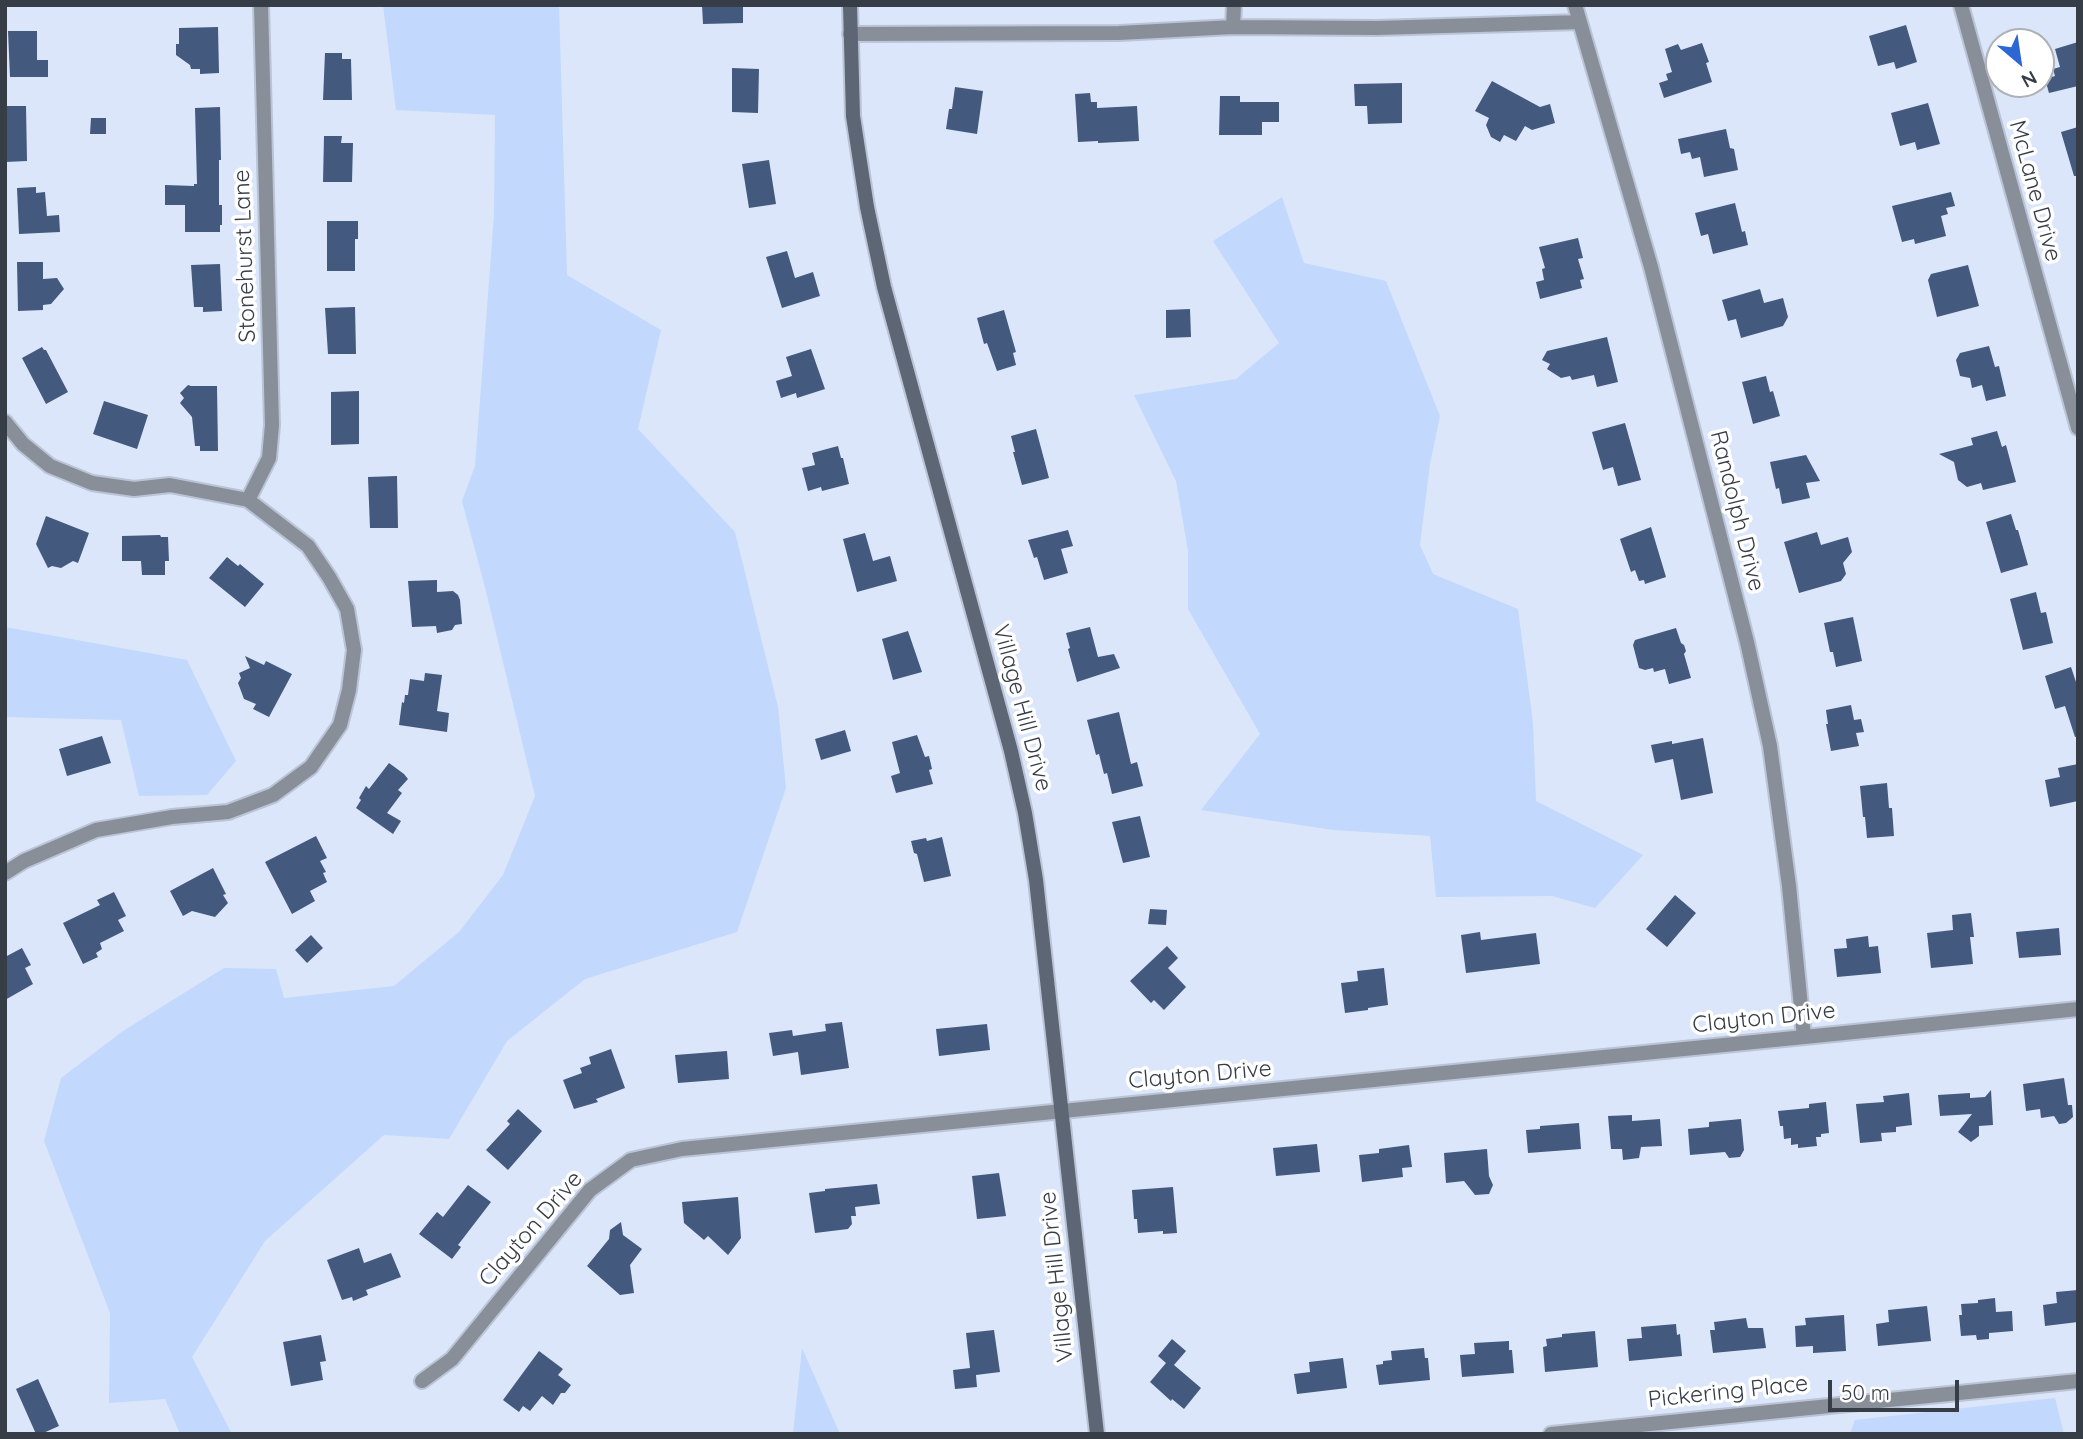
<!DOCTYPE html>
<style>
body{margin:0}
#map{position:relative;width:2083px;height:1439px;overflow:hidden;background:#dbe6fa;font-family:Quicksand,sans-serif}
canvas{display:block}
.frame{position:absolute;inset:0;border:7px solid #373d47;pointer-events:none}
.north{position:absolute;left:1985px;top:28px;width:70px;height:70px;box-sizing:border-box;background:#fff;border:2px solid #afb1b5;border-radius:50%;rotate:151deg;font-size:19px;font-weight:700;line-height:28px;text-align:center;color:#373d47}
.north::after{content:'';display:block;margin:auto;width:24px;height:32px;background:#2c67d4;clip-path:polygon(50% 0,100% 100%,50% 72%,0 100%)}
.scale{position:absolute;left:1828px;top:1380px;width:131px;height:32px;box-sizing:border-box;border:4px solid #373d47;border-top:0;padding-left:9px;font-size:21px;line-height:24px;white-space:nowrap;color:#373d47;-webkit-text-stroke:5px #fff;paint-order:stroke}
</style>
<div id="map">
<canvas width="2083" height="1439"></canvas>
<div class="frame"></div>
<div class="north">N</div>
<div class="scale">50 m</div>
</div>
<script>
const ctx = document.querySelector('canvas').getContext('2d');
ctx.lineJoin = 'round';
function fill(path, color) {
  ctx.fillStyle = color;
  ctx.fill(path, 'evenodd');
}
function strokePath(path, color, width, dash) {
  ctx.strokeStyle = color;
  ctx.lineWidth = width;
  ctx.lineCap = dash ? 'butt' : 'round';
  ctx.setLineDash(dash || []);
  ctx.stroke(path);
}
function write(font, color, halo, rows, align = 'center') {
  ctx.font = font + ' Quicksand,sans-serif';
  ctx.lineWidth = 7;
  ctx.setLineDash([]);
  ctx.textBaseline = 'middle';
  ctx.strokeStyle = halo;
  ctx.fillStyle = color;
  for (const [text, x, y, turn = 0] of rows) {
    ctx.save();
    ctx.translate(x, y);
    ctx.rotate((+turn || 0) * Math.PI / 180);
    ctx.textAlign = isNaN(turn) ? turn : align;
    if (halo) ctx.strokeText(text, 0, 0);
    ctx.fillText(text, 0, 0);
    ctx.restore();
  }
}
fill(new Path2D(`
 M383,5h176l8,270 94,55 -23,99 97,103 43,175 8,81 -49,144 -152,47 -78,62 -58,98 -65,-4 -119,106 -73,116 40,77h-52l-15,-35 -56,4 1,-90 -66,-172 17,-63 62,-47 101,-63 52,1 8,29 110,-12 65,-54 44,-57 32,-79 -49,-205 -24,-90 13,-35 19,-251 1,-100 -99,-5z
 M1282,197l22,66 82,18 54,135 -10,48 -10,81 13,29 85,35 15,114 3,78 107,54 -48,53 -43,-12 -116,1 -6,-61 -97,-6 -132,-20 59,-76 -72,-125v-58l-12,-70 -42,-86 102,-16 43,-36 -66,-102z
 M5,627l182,33 49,101 -29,34 -68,1 -18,-76 -116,-3z
 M802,1348l38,86h-47z
 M2055,1398l9,36h-214l5,-14z`), '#c2d8fd');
fill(new Path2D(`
 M702,5h41v18l-40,1z
 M1906,25l11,37 -21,7 -2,-7 -16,4 -9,-30z
 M218,27l1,46 -19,1v-5h-9l-1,-4 -14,-10v-11h3v-16z
 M8,31h29v29h11v17h-38z
 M2078,42v44l-29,7 -4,-14 10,-3 -2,-7 7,-2 -5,-18z
 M1702,43l7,19 -3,1 6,19 -48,16 -5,-15 9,-3 -2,-6 6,-2 -7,-23 13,-5 3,6z
 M325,53h17v6h9l1,41h-29z
 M732,68l27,1 -1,44 -26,-1z
 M1492,81l48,26 10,-3 5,19 -23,7 -7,-4 -9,15 -12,-6 -4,7 -9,-5 -5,-12 3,-7 -14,-7z
 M1402,83v40l-34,1 -1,-18h-12l-1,-22z
 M955,87l28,4 -6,43 -31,-5 3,-20h3z
 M1090,93l1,9h6v6l40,-2 2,35 -41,2v-2l-20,1 -3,-48z
 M1220,96h20v6h39v20h-17v13h-43z
 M1928,103l12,41 -23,6 -2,-8 -15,4 -9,-33z
 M5,106h21l1,55 -22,1z
 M220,107l1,53h-2v45h3v20h-2v7h-35v-27h-20v-20l29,1v-2h3l-2,-76z
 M91,118h15v16h-16z
 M2078,127v49h-4l-13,-44z
 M1726,129l4,19 4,1 4,21 -34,7 -4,-20 -8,2 -2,-7 -9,2 -3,-15z
 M324,136h18l-1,7h12l-1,39h-29z
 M769,160l7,44 -27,4 -7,-44z
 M36,187v6l9,-1 2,24 12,-1 1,17 -41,2 -2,-46z
 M1951,192l4,14 -9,2 2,6 -7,2 5,20 -31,8 -1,-5 -12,3 -10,-36z
 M1735,203l7,29 3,-1 3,14 -35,9 -5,-20 -7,2 -6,-23z
 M327,221h31v18h-3v32h-28z
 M1578,238l5,20 -5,1 6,20 -4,1 2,8 -42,11 -4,-17 8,-2 -2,-11 3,-1 -6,-21z
 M787,251l8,27 18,-6 7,24 -38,12 -16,-51z
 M17,262h26v17l14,-1 7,11 -13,15 -8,1v5l-25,1z
 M220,264l2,47 -19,1v-5h-9l-3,-42z
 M1968,265l11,41 -42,11 -9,-37 3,-6z
 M1760,289l4,14 19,-5 5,19 -5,9 -42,12 -5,-19 -8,2 -6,-21z
 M355,307l1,47h-28l-3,-46z
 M1190,309l1,28 -25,1v-28z
 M1004,310l12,42 -3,1 3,12 -19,6 -10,-28 -3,1 -7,-26z
 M1607,337l11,45 -21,5 -3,-12 -22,5 -2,-4 -9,2 -14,-9 3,-5 -8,-4 5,-9z
 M1989,346l6,21 4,-1 7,30 -20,5 -4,-16 -10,3 -2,-10 -10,-2 -4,-16 4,-7z
 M42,347l2,3h2l22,42 -22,12 -24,-46z
 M811,349l14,40 -28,9 -1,-5 -15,5 -5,-17 16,-5 -6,-19z
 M1766,376l4,16 3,-1 7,25 -27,8 -11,-42z
 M188,385l3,1h26l1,65h-18v-5h-5l-3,-29 -12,-14 4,-5 -4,-5z
 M359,391v53l-28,1v-53z
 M104,401l44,14 -11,34 -44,-15z
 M1625,423l16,57 -23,6 -5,-19 -10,3 -11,-38z
 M1036,429l13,49 -27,7 -9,-33h2l-4,-16z
 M1997,431l5,16 4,-2 10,37 -33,8 -2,-7 -14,4 -9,-7 -4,-18 -15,-8 34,-9 -2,-7z
 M838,446l3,12h2l6,26 -27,7 -1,-4 -13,4 -6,-23 13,-3 -3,-12z
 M1806,455l14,26 -14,2 4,15 -28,6 -3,-16 -3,1 -6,-27z
 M397,476l1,52h-28l-2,-51z
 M2011,514l5,16h2l10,35 -27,8 -15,-51z
 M46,516l43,17 -11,30 -5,-2 -12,7 -9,-2 -4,2 -12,-24z
 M1651,527l15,50 -21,7 -1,-4 -5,1 -4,-11 -4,2 -11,-33z
 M1068,530l5,16 -12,3 7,24 -24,7 -7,-23 -3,1 -6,-18z
 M1817,532l4,13 27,-8 4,15 -9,11 3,11 -5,7 -42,12 -15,-51z
 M865,533l8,28 17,-5 7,25 -40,11 -14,-53z
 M160,535l1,2h7l1,24h-4v14h-23l-1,-14h-19v-25z
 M227,557l11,9 2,-2 24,20 -19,23 -36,-29z
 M437,580v12l16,-1 5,4 2,5 2,24 -7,1 -3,5 -15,3 -1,-7 -24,1 -4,-46z
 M2036,592l5,21 5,-1 7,31 -30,7 -13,-51z
 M1853,617l9,44 -26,6 -3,-15h-3l-6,-29z
 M1090,627l8,30 16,-3 6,14 -43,14 -9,-33 2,-1 -4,-15z
 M1676,628l5,15 3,2 2,6 -2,3 7,24 -22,6 -4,-15 -11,3 -1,-4 -8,2 -6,-2 -6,-23 2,-5z
 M908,631l14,41 -29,8 -11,-41z
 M245,656l19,9 2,-4 26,13 -23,43 -16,-8 3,-5 -12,-5 -6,-16 3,-5 -2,-5 11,-5z
 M2071,667l7,21v48l-3,1 -10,-31 -10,3 -10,-33z
 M425,673l17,2 -5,36 12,2 -2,19 -48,-7 3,-23 2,1 1,-8h3l2,-16 14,2z
 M1851,705l3,15 7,-1 3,13 -8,1 3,13 -28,5 -5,-27h2l-2,-14z
 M1119,712l12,52 6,-2 6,24 -31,8 -5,-21 -3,1 -5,-20 -3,1 -9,-35z
 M845,730l6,21 -30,9 -6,-21z
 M917,735l8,22 4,-1 3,13 -3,1 4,14 -37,9 -5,-17 9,-3 -8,-31z
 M102,736l9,27 -44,13 -8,-27z
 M1703,738l10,55 -32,7 -8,-41 -18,4 -4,-18 21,-4v3z
 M389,763l15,11 4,5 -10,11 4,3 -15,20 14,8 -8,13 -37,-26 5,-8 -2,-2 7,-12 3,3z
 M2078,764v37l-28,6 -5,-27 15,-3 -2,-9z
 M1887,783l2,25h3l2,28 -27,2 -2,-21h-2l-3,-31z
 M1140,816l10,41 -27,6 -11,-41z
 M316,836l11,22 -7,3 6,11 -3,1 4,9 -17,9 5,10 -23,13 -27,-52z
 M942,837l9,39 -27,6 -7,-28 -3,-1 -3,-12 15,-3 1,3z
 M213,868l13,26 -3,1 5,8 -13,14 -23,-6 -9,5 -13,-25z
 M114,892l12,24 -8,4 6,11 -24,12 2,6 -6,4 2,4 -15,7 -20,-41 37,-18 -3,-5z
 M1675,895l21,18 -29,34 -21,-18z
 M1150,909l17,1 -1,15 -18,-1z
 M1971,913l3,24h-4l3,27 -42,4 -4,-35 26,-3 -1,-15z
 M2059,928l2,27 -42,3 -3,-26z
 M1480,932l1,8 55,-7 4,31 -74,9 -5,-38z
 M311,935l12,13 -16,15 -12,-13z
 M1868,936l1,11 9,-1 3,27 -44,4 -3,-28 13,-1 -1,-9z
 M1167,946l11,12 -10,10 18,19 -22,23 -10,-10 -3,3 -21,-22z
 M22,948l9,17 -6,3 8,16 -28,16v-43z
 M1384,968l4,37 -20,3v2l-23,3 -4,-30 17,-2 -1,-10z
 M842,1022l7,46 -48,7 -3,-23 -25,4 -4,-23 23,-3 1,6 33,-5 -1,-7z
 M987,1024l3,26 -51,6 -3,-27z
 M611,1049l14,39 -29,11 2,3 -24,7 -11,-29 19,-7 -2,-5 11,-4 -2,-7z
 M727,1051l2,28 -51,4 -3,-28z
 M2064,1078l4,27h4l1,12 -7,6 -7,1 -5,-8 -13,2 -1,-9 -14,2 -3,-27z
 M1991,1090l2,35 -14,1v10l-8,6 -13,-10 14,-18 -32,2 -2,-21 32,-2v5l15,-1z
 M1909,1093l3,32 -16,2v5l-15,1 1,8 -22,2 -4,-39 28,-2 -1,-6z
 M1826,1102l3,31 -8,1v3h-5l1,9 -19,2v-4l-7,1v-7l-7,1 -1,-13h-3l-2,-15 31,-3v-4z
 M518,1109l24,22 -34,39 -22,-20 24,-26 -3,-3z
 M1632,1115v6l28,-2 2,27 -21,1 -2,11 -16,2 -1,-11h-11l-3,-33z
 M1741,1119l3,31 -4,7 -11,1 -4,-6 -35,3 -2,-26 21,-2v-5z
 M1579,1123l2,26 -53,4 -2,-23 14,-1v-3z
 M1317,1144l3,28 -44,4 -3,-28z
 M1409,1145l3,22 -10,1 1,9 -41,5 -3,-27 20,-2v-4z
 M1487,1149l2,27 4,9 -4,9 -14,1 -11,-14 -18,2 -2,-30z
 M999,1173l7,43 -29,3 -5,-43z
 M877,1184l3,20 -25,3 1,9h-5l1,8 -4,5 -33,4 -6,-40 16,-2v-2z
 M468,1185l23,17 -33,43 3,2 -9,12 -33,-25 18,-22 6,5z
 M1173,1187l4,46 -14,1v-3l-25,2 -1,-14h-3l-2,-29z
 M738,1197l3,41 -13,17 -20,-19 -4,4 -20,-17 -2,-21z
 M621,1222l2,13 19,14 -12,16 4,28 -14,2 -33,-29 22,-27 1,-9z
 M359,1248l5,15 27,-10 10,24 -35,13 2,5 -15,6 -1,-4 -10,3 -15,-40z
 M2078,1290v32l-33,4 -2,-21 14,-2 -1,-11z
 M1995,1298l1,14 16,-1 1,20 -24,2v6l-12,1 -1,-5 -15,1 -2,-21h3l-1,-11 17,-1v-3z
 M1927,1306l4,35 -53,5 -2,-22 13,-2 -1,-12z
 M1844,1315l2,36 -33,2v-7l-17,1 -1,-21 11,-1 -1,-7z
 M1746,1318l2,10h15l3,20 -53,5 -3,-23h5l-1,-8z
 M1676,1324l1,11 3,-1 2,22 -53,5 -2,-22 15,-1 -1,-11z
 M994,1330l6,42 -24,3 1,12 -22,2 -2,-19 17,-2 -4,-35z
 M1595,1331l3,36 -53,5 -2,-25 4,-1 -1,-7 16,-2v-3z
 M321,1335l5,26 -6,1 3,18 -32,6 -8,-44z
 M1172,1339l14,12 -12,14 27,23 -17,21 -12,-10 -1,2 -21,-19 16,-19 -8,-7z
 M1509,1341v9h3l2,23 -52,4 -2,-22 15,-1 -1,-11z
 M1424,1348l1,10h3l2,22 -51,5 -3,-20 7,-1v-3l9,-1 -1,-9z
 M539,1351l24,18 -5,6 13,10 -6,8h-4l-8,12 -11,-9 -12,15 -7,-5 -4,6 -16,-12z
 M1343,1358l4,30 -50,6 -3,-20 16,-2 -1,-10z
 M38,1379l21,47 -18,8h-5l-20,-45z`), '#44597e');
const street = new Path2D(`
 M1575,5l76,262 96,375 23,104 19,140 15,151
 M1961,5l117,423
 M1233,27l1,-22
 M850,34l269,-1 114,-6 144,1 203,-6
 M5,422l18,22 27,22 42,17 42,6 36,-4 78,15 60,46 21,31 18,32 7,41 -5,40 -9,35 -29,42 -38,28 -45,17 -56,5 -76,13 -72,31 -19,12
 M248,500l21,-42 3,-33 -11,-420
 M422,1381l30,-22 138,-169 41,-30 51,-11c466,-46 931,-92 1396,-140
 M1551,1434l527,-53`);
const secondary = new Path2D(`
 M850,5l3,111 14,91 17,80 127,464 14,62 11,67 61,554`);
strokePath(street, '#bac4d6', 18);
strokePath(secondary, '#bac4d6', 18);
strokePath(street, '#898f99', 14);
strokePath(secondary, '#5d6674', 14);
write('23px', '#373d47', '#fff', [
 ["McLane Drive",2035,191,75],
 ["Stonehurst Lane",245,256,-92],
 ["Randolph Drive",1737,511,76],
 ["Village Hill Drive",1022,708,75],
 ["Clayton Drive",1764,1018,-6],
 ["Clayton Drive",1200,1075,-5],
 ["Clayton Drive",531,1229,-49],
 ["Village Hill Drive",1057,1277,-96],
 ["Pickering Place",1728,1392,-6]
]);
</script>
